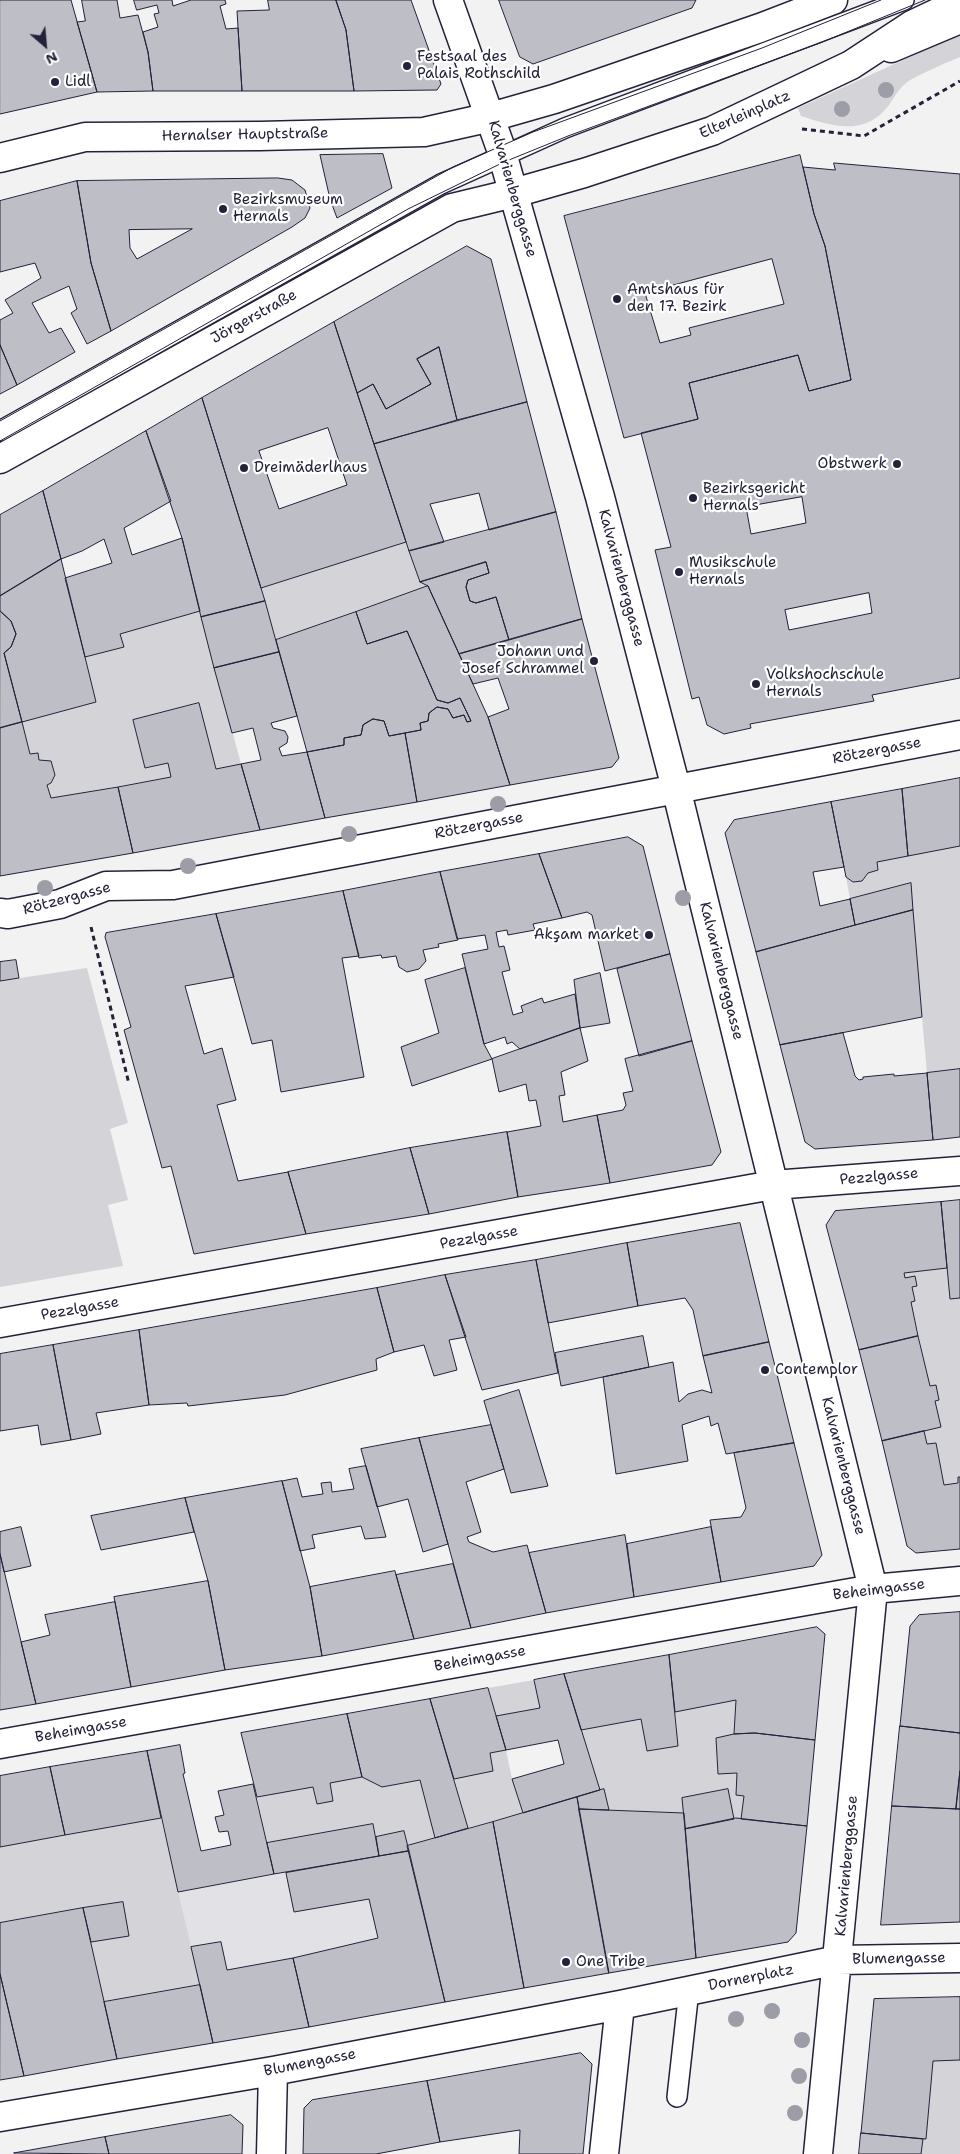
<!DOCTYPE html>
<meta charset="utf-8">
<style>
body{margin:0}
#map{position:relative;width:960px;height:2154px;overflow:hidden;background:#f2f2f3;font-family:"Shantell Sans",sans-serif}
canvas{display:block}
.north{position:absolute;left:20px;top:20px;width:50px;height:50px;-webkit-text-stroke:4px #fff;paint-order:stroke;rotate:153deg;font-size:14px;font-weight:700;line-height:20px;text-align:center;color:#22223b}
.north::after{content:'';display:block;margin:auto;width:18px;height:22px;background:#22223b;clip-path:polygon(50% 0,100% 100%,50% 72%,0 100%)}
</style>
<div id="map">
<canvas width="960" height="2154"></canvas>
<div class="north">N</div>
</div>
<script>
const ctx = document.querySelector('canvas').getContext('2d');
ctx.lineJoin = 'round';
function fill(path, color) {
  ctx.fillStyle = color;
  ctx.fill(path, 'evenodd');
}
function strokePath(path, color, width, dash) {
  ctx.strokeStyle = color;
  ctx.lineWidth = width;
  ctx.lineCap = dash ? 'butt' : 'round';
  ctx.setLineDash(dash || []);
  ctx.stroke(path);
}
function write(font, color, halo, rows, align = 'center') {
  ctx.font = font + ' "Shantell Sans",sans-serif';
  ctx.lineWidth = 4.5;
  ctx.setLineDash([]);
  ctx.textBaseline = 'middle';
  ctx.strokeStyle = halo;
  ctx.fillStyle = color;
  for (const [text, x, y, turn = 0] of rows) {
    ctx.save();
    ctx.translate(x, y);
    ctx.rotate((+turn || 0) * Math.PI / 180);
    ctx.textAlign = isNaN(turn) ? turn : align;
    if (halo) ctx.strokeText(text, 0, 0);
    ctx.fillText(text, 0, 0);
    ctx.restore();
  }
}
fill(new Path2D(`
 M409,1851l36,151 -232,41 -35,-151z`), '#e2e2e6');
fill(new Path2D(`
 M960,34v23c-10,4 -48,20 -55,27 -9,7 -13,19 -21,27 -25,25 -54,14 -83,5l-3,-8z
 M406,542l14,40 8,4 -152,54 -15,-52z
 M200,611l41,153 -25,5 -18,-66 -65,18 12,47 23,-5 3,14 -120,21 -4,-13 4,-2 4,-8 -4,-13 -12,-2 -2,-7 -7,1 -8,-32 74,-20 -11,-45 39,-10 -4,-13z
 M960,846v223l-33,4 -17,-190 -60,16 -4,-22 7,5 9,-1 6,-8 9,-3v-8z
 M87,968l41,155 -18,6 18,71 -20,5 15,61 -123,21v-306z
 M947,1268l3,31 10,-1v179l-2,6 -14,2 -8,-42 -9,1 -3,-13 6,-45 -19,-84 4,-1 -3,-14 5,-1 -2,-9 -10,1 -1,-5z
 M534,1680l6,28 -44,8 -8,-28z
 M736,1700l-2,34 -18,4 2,36 19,-1 -1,21 8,2 -3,23 -57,-6 -75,-3 -5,-20h-4l-19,-60 60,-11 6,32 31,-5 -3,-34z
 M506,1750l6,29 11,34 -55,15 -14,-49 38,-8 -2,-18z
 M362,1777l20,10 38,-7 15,58 -28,8 -3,-14 -28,5 -3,-13 -106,19 -10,-46 56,-10 4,17 16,-3 -3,-18z
 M161,1818l39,167 -96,17 -13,-60 38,-6 -46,-28 -83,15v-76z
 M960,2060v94h-39l2,-15h3l7,-78z`), '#d3d3d8');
const building = new Path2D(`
 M0,0h71l26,92 -97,22z
 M82,0h35l3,18 18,-3 10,37 5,39 -56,1 -20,-70 8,-1z
 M134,0h38l1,6 18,-6h34l1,4 -6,2 6,23 12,-1 4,63h-89l-5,-39 -5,-20 15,-5 -4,-13 5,-1 -2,-8 -20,5z
 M268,0h68l10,30 8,61h-112l-5,-80 32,-1z
 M336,0h75l30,84 -4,6 -83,1 -8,-61z
 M499,0h197l-4,8 -159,56 -13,-7z
 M383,154l9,34 -55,30 -7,-19 -10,-44z
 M800,155l14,59 11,32 26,134 -42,11 -11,-36 -109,28 9,36 -74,19 -60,-222zM772,259l12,45 -95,24 2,7 -31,8 -15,-50z
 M834,163l126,11v504l-88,17 2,6 -124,23 1,4 -27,6 -17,-9 -8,-28 -7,2 -37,-149 16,-3 -30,-114 57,-14 -9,-36 109,-28 11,36 42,-11 -26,-134 -11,-32 -11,-47 32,3zM802,497l4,26 -55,11 -5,-27zM869,593l3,20 -83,17 -4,-20z
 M278,178l14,2 13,10 5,18 -5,10 -13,9 -181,104 -20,-68 -14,-82zM192,229l-55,30 -7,-11 -1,-18z
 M77,181l14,82 20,68 -24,13 -16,-31 6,-4 -8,-23 -37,17 17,30 12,-5 14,24 -58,33 -17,-40v-25l13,-7 -8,-13 36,-22 -6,-15 -35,9v-71z
 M467,246l24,13 36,143 -70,18 -18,-73 -22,12 14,25 -45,25 -13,-25 -16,9 -23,-71z
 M334,322l72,220 -145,46 -59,-190zM328,428l19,57 -68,24 -20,-58z
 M0,345l17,40 -17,9z
 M439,347l18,73 -83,24 -17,-51 16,-9 13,25 45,-25 -14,-25z
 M202,398l63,203 -64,16 -19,-79 -36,-107z
 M527,402l29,110 -67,18 -10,-37 -49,11 14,38 -35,9 -35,-107z
 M146,431l25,70 -47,27 8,27 50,-17 18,73 -80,23 4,13 -39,10 -20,-79 47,-15 -8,-24 -22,12 -21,8 -18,-68z
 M43,491l18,68 -61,37v-81z
 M556,512l26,107 -73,21 -13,-43 -20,6 -6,-2 -4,-14 2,-7 21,-7 -3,-11 -66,20 -11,-31z
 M61,559l35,143 -74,20 -18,-69 7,-6 5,-13 -5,-13 -11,-10v-15z
 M486,562l3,11 -21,7 -2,7 4,14 6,2 20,-6 13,43 -50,14 -31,-68 -8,-4z
 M428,586l60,131 22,68 -93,17 -12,-69 16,-3 -1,-7 8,-2 1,-8 8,-6 11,2 5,9 11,-3 3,7 4,-1 -11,-23 -12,5 -11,-3 -30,-69 -40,13 -11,-32z
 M265,601l14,51 -65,16 -13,-51z
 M0,611l11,10 5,13 -5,13 -7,6 18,69 -22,6z
 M356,612l11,32 40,-13 30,69 11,3 12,-5 11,23 -4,1 -3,-7 -11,3 -5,-9 -11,-2 -8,6 -1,8 -8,2 1,7 -32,6 -5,-15 -11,-2 -10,6 -2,10 -17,3v7l-37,7 -31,-112z
 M582,619l37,139 -7,9 -102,18 -22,-68 21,-8 -11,-31 -25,6 -14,-30z
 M279,652l18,64 -26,7 2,5 12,3 3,6 -1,6 -8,5 3,8 25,-4 18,66 -65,12 -19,-66 20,-4 -8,-32 -21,5 -18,-65z
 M199,703l17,66 25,-5 19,66 -127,23 -15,-66 53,-10 -3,-14 -23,5 -12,-48z
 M373,719l11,2 5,15 16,-3 12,69 -92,16 -18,-66 37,-7v-7l17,-3 2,-10z
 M22,722l8,32 8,-1 1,7 12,1 4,14 -4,8 -4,2 4,13 67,-11 15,66 -133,23v-148z
 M960,778v68l-52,10 -6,-67z
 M902,789l6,67 -31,6 1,8 -10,3 -6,8 -9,1 -7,-5 -15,-75z
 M831,802l13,65 -31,5 7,34 30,-7 5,26 -99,27 -31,-119 9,-13z
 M628,837l15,9 27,108 -65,17 -13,-56 -5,-3 -25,6 -23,-64z
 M539,854l23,64 -29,6 2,6 -27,5 -1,-5 -11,2 3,15 5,-1 6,24 -8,2 11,43 10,-3 -2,-6 21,-8 2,5 31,-9 5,34 -60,21 -8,-7 -5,2 -2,-7 -21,7 -22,-90 26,-5 -3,-14 -28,4 -17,-67z
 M440,872l18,68 -20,4 1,3 -16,3 3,11 -7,8 -12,3 -8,-5 -3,-11 -14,2 -1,-3 -22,3 -16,-67z
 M911,883l2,27 -58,15 -5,-26z
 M343,891l16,65 -17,2 22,119 -83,15 -9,-52 -20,4 -36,-130z
 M913,910l9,107 -142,28 -24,-93z
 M216,914l18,63 -49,9 19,68 18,-6 14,52 -19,5 21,76 50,-9 18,62 -112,20 -23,-88 -9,2 -38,-138 7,-3 -26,-90 1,-4z
 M670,954l22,87 -53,15 -22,-87z
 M16,960l3,18 -19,3v-19z
 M465,968l19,76 8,15 -80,27 -11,-39 38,-14 -14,-53z
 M600,973l10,50 -30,5 -6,-48z
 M580,1028l8,33 -27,11 4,23 -6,1 4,26 34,-7 13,68 -92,14 -11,-65 34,-6 -5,-26 -7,1 -3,-17 -27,8 -7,-33z
 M843,1033l12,43 4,4 4,-1v-2l31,-3v2l33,-3 6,67 -118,9 -10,-7 -25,-97z
 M692,1041l29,111 -9,13 -102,18 -13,-68 26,-5 3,-5 -3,-12 10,-2 -8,-32z
 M960,1069v68l-27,3 -6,-67z
 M507,1132l11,65 -89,17 -19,-66z
 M410,1148l19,66 -123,20 -18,-62z
 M960,1200v98l-10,1 -9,-97z
 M941,1202l6,66 -43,5 1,5 10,-2 2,10 -5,1 3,14 -4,1 7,34 -59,14 -33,-125 9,-14z
 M740,1223l29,119 -66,14 -10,-46 -8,-12 -47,8 -11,-63z
 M627,1243l11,63 -90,17 -12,-63z
 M536,1260l22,113 -76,17 -37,-115z
 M445,1275l21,62 -17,3 8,30 -23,6 -10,-31 -30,7 -17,-64z
 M377,1288l17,64 -18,7 1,11 -92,25 -97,11 -1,-3 -38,2 -10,-75z
 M139,1330l10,75 -53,8 5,21 -30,6 -18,-95z
 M643,1336l6,31 -88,19 -6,-33z
 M918,1336l12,50 6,-1 3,15 -4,1 6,26 -59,14 -23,-91z
 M769,1342l25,101 -68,11 -8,-31 -7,3 -2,-10 -27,9 6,36 -72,13 -13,-97 70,-15 6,40 9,-8 14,-4 10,3 -9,-37z
 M53,1345l18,95 -30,5 -3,-20 -38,6v-77z
 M519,1390l29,96 -37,7 -27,-92z
 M491,1425l13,44 -38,13 15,50 -14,5 2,5 24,10 34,-7 19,68 -75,15 -52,-190z
 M924,1431l3,13 9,-1 8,42 14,-2v-6h2v72l-44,4 -9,-7 -25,-105z
 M419,1438l29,106 -25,8 -15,-53 -31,8 -16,-58z
 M794,1443l28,112 -8,11 -93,16 -11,-62 31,-3 5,-9 -12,-55z
 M366,1466l20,71 -21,2 -4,-13 -49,9 3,13 -15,3 -18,-70 15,-3 5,19 21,-3 -2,-11 10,-1 1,10 22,-3 -5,-20z
 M282,1481l28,106 12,69 -97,14 -17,-89 -23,-83z
 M185,1498l9,34 -93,18 -10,-34z
 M21,1527l10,39 -27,6 -4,-18v-22z
 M711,1527l10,55 -87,15 -7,-53z
 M625,1535l9,62 -88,16 -17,-60z
 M0,1554l36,150 -36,6z
 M453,1564l18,64 -57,11 -18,-64z
 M395,1571l19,68 -92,17 -12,-69z
 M208,1581l17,89 -94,17 -17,-90z
 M115,1602l16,85 -95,17 -15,-62 29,-7 -5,-20z
 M960,1612v121l-60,-7 10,-100 9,-11z
 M817,1627l8,7 -10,106 -60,-7 -21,1 2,-34 -61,12 -6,-57z
 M669,1655l9,91 -31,5 -6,-32 -60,11 -17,-56z
 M564,1674l36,116 -77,23 -11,-34 52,-15 -6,-24 -52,10 -10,-34 44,-8 -6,-28z
 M488,1688l18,62 -16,3 3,18 -39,8 -24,-80z
 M430,1699l38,129 -33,10 -15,-58 -38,7 -20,-10 -15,-63z
 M347,1714l15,63 -32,6 3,18 -16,3 -4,-17 -56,10 -16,-64z
 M900,1726l60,7v38l-4,38 -64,-3z
 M755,1733l60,7 -8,86 -66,-7 3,-23 -8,-1 1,-22 -19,1 -2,-36 18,-4z
 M180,1745l5,28 -2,1 18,77 30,-6 -3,-14 -9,1 -4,-15 9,-2 -6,-24 35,-7 21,90 -96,18 -31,-141z
 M147,1751l14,67 -96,17 -15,-68z
 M50,1767l15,68 -65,12v-71z
 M960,1771v38h-4z
 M604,1789l5,21 -30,-1 -2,-12z
 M728,1789l6,30 -49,10 -3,-31z
 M577,1797l32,176 -85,15 -31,-166z
 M892,1806l68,3v113l-79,3z
 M579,1809l105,4 12,145 -87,15z
 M736,1818l71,8 -11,107 -8,9 -92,16 -11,-129z
 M493,1822l31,166 -79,14 -38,-156z
 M373,1824l6,32 -105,18 -7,-31z
 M404,1831l5,20 -30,5 -3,-19z
 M409,1851l36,151 -136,25 -16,-69 85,-20 -9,-39 -75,13 -8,-39z
 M123,1902l6,34 -38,6 -8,-34z
 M83,1908l34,151 -93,17 -24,-102v-51z
 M221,1942l6,28 66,-12 16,69 -96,16 -22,-96z
 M0,1974l24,102 -24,4z
 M200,1985l13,58 -96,16 -13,-57z
 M960,1997v63l-27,1 -7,78 -65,-6 13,-134z
 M581,2053l11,11 -9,90h-64l1,-24 -80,12 -13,-61z
 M427,2081l13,61 -64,12h-73l1,-46 8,-8z
 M231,2115l12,10 -1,29h-133l-4,-17z
 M861,2133l62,6 -2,15h-62z
 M105,2137l4,17 -95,-1z`);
fill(building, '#bebec6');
strokePath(building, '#22223b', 1);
const service = new Path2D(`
 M0,431l441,-247 124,-56 339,-128
 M677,2097l12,-107`);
const minor = new Path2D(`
 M448,0l52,146 100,351 76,291 197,801 -55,565
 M891,48l69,-29
 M0,913l8,1 52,-10 46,-18 67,-1 787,-150
 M0,1323l773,-138 187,-14
 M0,1744l873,-155 87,-8
 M0,2117l273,-46 347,-66 218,-45 122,-2
 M271,2154l2,-83
 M604,2154l16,-149`);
const secondary = new Path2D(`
 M0,158l85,-21 175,-1 164,-4 67,-15 63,-18 206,-71 73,-28
 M0,459l452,-251 62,-15 70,-20 128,-42 139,-66 61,-40 48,-23`);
strokePath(service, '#22223b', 22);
strokePath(minor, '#22223b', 31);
strokePath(secondary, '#22223b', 31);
strokePath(new Path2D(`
 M802,129l62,7 96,-55
 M91,927l38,157`), '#22223b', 3, [5, 4]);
strokePath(service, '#fff', 19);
strokePath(minor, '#fff', 28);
strokePath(secondary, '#fff', 28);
strokePath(new Path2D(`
 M0,421l453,-254 80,-35 229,-84 119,-48
 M0,441l408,-232 96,-47 64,-26 252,-93 105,-43`), '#22223b', 1);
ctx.fillStyle = '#9d9da8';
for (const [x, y] of [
 [886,90],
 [842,109],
 [498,804],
 [349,834],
 [188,866],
 [45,888],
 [683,898],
 [772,2011],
 [736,2019],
 [802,2040],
 [799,2076],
 [795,2113]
]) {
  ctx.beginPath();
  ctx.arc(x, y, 8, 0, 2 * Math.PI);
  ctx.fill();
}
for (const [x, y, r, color] of [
 [407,66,5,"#22223b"],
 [55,82,5,"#22223b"],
 [223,209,5,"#22223b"],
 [617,299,5,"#22223b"],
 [897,464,5,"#22223b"],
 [244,468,5,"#22223b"],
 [693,498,5,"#22223b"],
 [679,572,5,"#22223b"],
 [594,661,5,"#22223b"],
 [756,684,5,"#22223b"],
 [649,935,5,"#22223b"],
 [765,1370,5,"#22223b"],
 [566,1962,5,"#22223b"]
]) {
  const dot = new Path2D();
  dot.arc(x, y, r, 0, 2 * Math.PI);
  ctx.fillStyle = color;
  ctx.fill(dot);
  strokePath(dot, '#fff', 2);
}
write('15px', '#22223b', '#fff', [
 ["Festsaal des",417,57],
 ["Palais Rothschild",417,74],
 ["Lidl",65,82],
 ["Bezirksmuseum",233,200],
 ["Hernals",233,217],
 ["Amtshaus für",627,290],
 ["den 17. Bezirk",627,307],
 ["Obstwerk",887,464,"right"],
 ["Dreimäderlhaus",254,468],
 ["Bezirksgericht",703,489],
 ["Hernals",703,506],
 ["Musikschule",689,563],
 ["Hernals",689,580],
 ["Johann und",584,652,"right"],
 ["Josef Schrammel",584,669,"right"],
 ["Volkshochschule",766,675],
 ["Hernals",766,692],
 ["Akşam market",639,935,"right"],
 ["Contemplor",775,1370],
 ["One Tribe",576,1962]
], 'left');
write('15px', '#22223b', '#fff', [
 ["Elterleinplatz",745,115,-24],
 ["Hernalser Hauptstraße",245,135,-1],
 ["Kalvarienberggasse",512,189,74],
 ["Jörgerstraße",254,317,-29],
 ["Kalvarienberggasse",621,578,75],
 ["Rötzergasse",877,751,-11],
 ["Rötzergasse",479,826,-11],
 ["Rötzergasse",67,899,-15],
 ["Kalvarienberggasse",721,971,76],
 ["Pezzlgasse",879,1177,-5],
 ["Pezzlgasse",479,1238,-10],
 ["Pezzlgasse",80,1309,-10],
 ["Kalvarienberggasse",843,1466,76],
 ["Beheimgasse",879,1590,-7],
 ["Beheimgasse",480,1659,-10],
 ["Beheimgasse",81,1730,-10],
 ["Kalvarienberggasse",847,1866,-85],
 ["Blumengasse",899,1959,-1],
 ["Dornerplatz",751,1978,-11],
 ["Blumengasse",310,2063,-11]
]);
</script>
